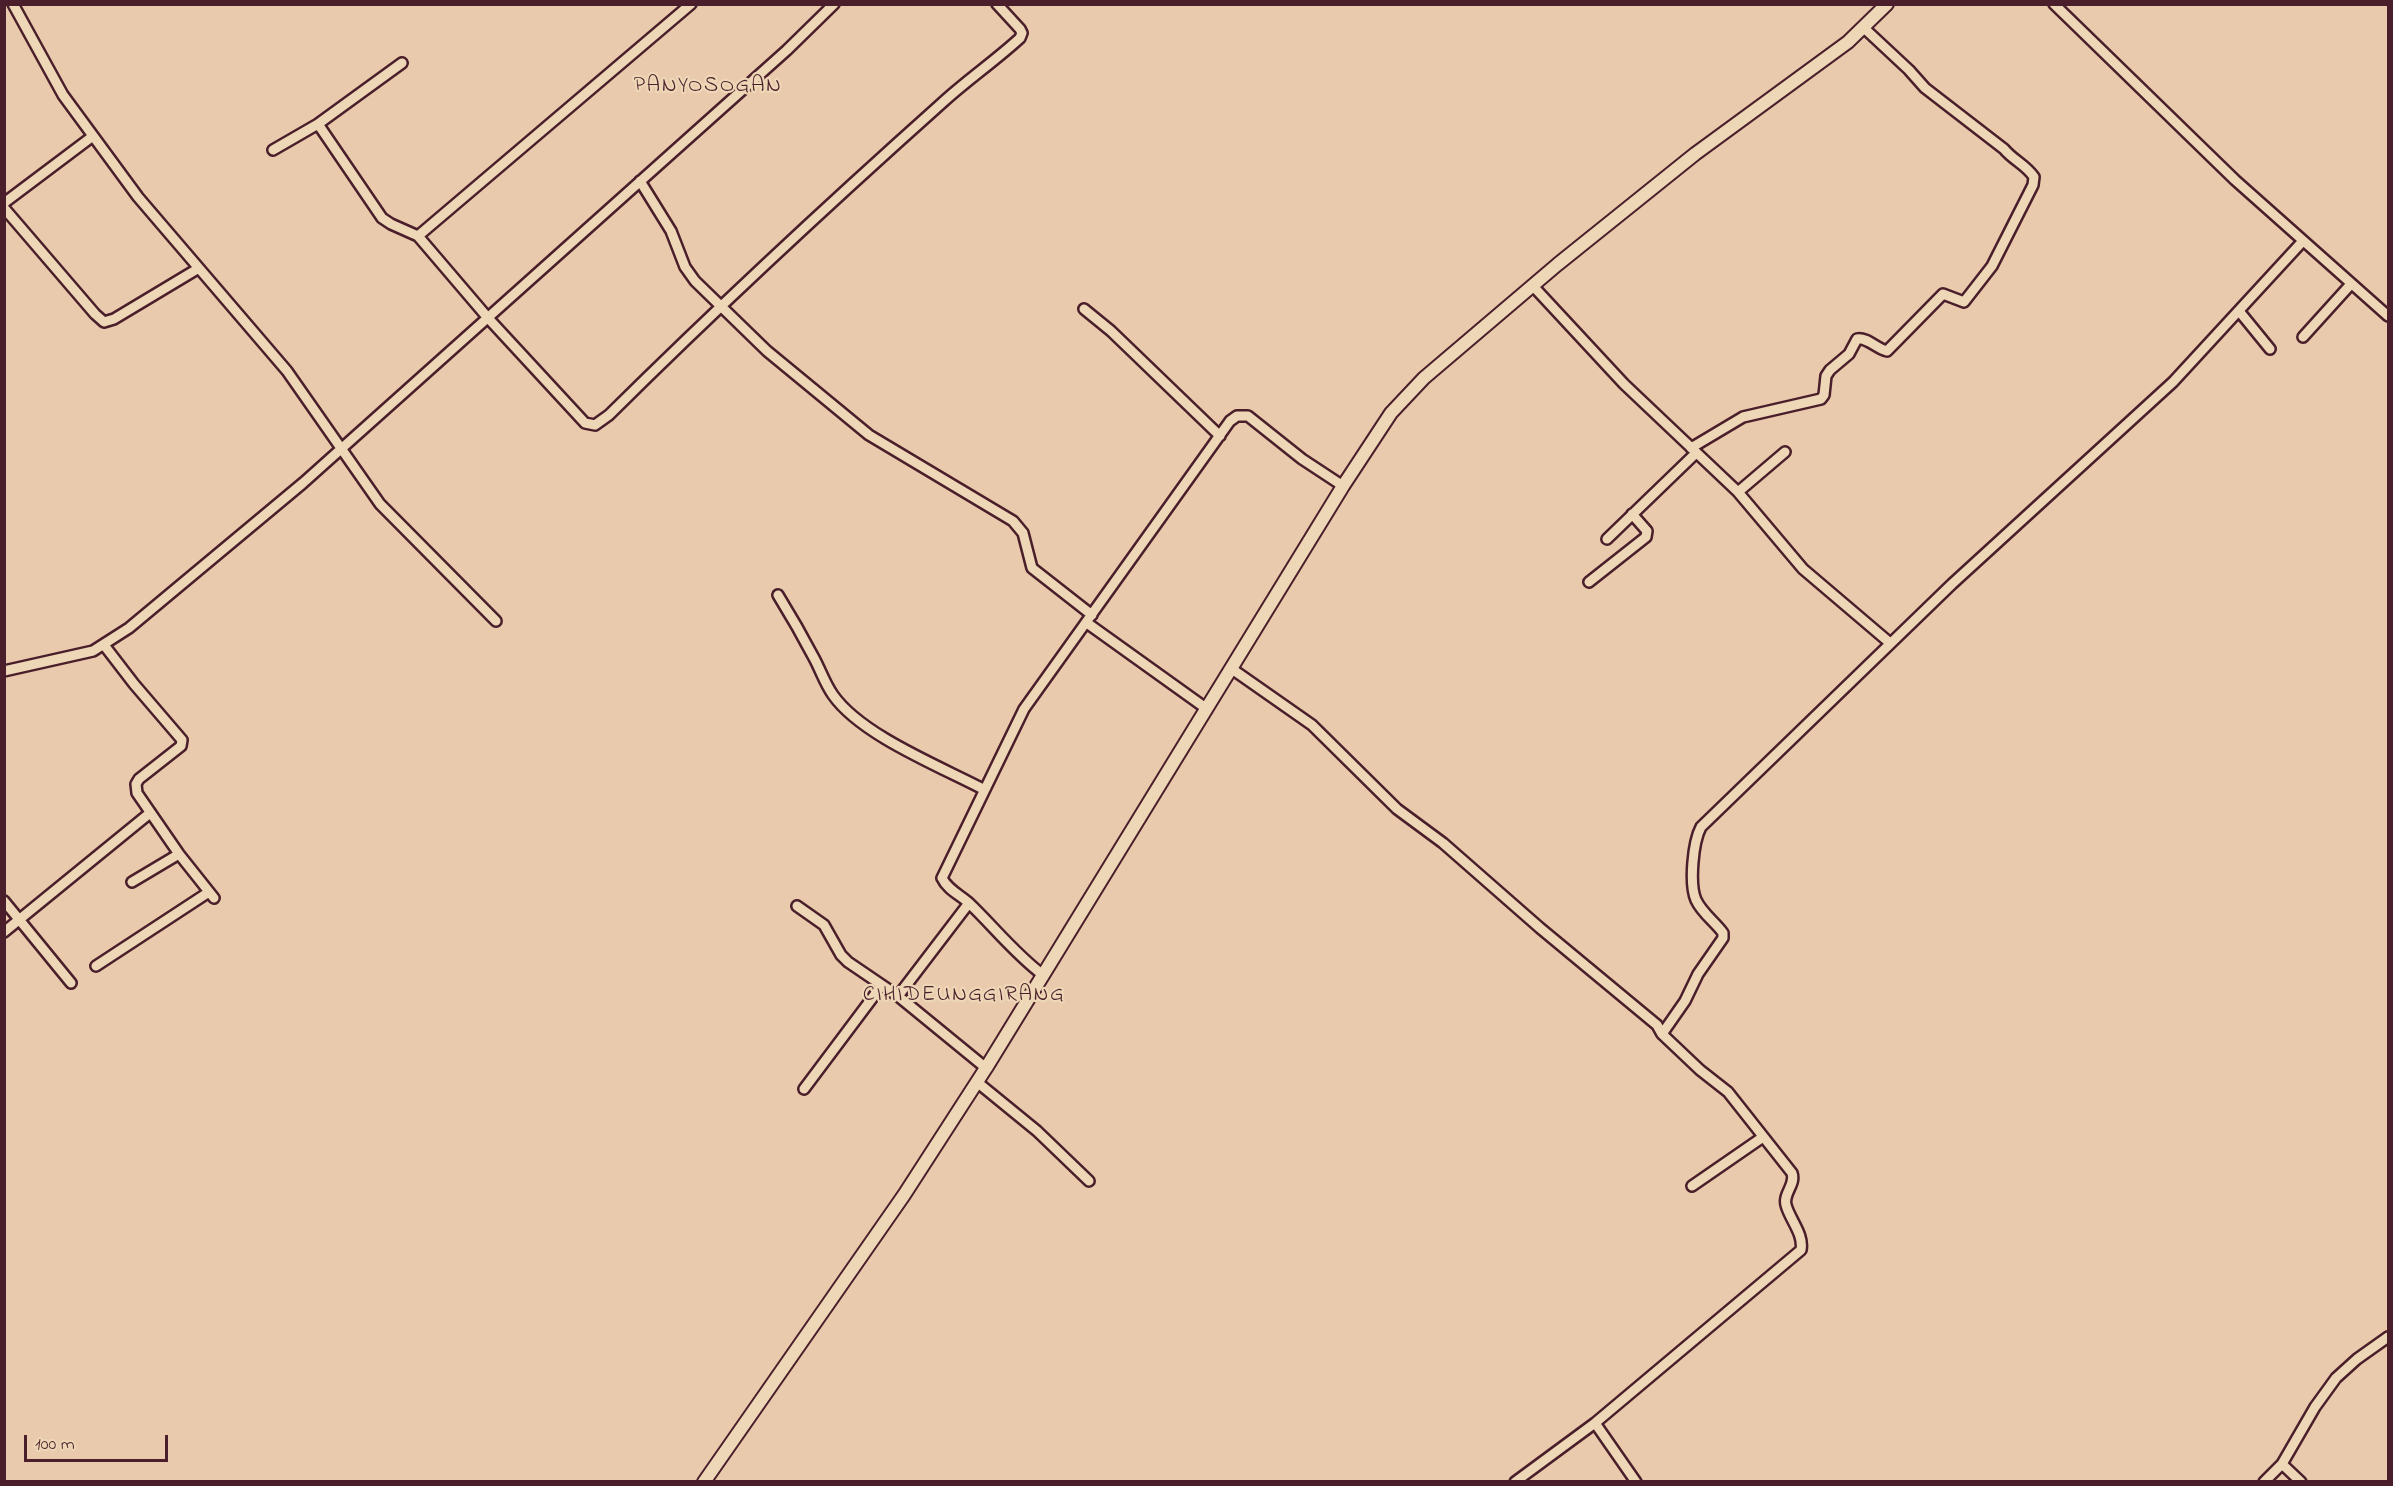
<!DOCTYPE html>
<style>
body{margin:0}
#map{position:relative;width:2393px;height:1486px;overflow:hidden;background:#eacaac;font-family:"Indie Flower",sans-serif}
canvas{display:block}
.frame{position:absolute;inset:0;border:6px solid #4a1f2b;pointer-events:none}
.scale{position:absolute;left:24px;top:1435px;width:144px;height:27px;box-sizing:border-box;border:3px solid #4a1f2b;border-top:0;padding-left:8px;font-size:18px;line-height:21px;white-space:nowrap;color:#4a1f2b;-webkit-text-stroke:4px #eed7b6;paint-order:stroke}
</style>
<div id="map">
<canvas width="2393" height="1486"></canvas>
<div class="frame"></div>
<div class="scale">100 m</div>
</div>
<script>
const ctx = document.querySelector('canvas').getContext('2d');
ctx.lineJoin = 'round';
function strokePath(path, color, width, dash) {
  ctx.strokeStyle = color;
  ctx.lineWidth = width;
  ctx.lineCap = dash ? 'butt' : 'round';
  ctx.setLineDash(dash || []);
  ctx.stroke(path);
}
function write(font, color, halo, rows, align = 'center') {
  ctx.font = font + ' "Indie Flower",sans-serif';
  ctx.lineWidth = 4.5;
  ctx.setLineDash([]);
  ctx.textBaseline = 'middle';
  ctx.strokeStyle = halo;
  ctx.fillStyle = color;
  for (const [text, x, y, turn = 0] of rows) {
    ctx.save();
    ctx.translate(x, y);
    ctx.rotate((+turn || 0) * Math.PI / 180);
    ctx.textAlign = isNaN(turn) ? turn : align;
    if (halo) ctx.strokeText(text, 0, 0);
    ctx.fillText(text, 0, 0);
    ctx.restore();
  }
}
const minor = new Path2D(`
 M13,4l50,91 75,102 149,174 93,133 116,117
 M2054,4l181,176 153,136
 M318,124l64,94 9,6 27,12 70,82 97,105 10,2 14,-10c108,-107 220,-211 333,-312 25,-23 53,-42 78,-65l2,-5 -2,-4 -23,-25
 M273,150l45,-26 84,-61
 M640,181l31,50 14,36 10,14 72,70 102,84 144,86 10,12 9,35 60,47
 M4,203l89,-67
 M4,208l91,106 9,8 10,-3 85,-51
 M418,236l273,-232
 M1533,286l91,98 114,108 65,77 87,74
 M1084,309l27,22 109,105
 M2239,311l31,38
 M2303,337l48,-53
 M1691,448l52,-31 78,-18 3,-4 2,-19 4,-6 19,-16 8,-15c10,-2 20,10 30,12l56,-57 21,8 28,-36 41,-81 1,-8c-8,-12 -21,-17 -30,-28l-79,-61 -16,-18 -45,-42
 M1738,492l47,-40
 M1607,539l89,-86
 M1589,582l57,-45 1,-6 -15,-17
 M778,595c13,21 25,42 36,63 7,13 11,26 19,37 28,40 106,71 150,94
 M1087,623l120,86
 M104,645l30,39 48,56 -1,6 -42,33 -3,5 1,9 42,61 35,44
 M1232,669l80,56 85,84 46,34 97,85 117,97 5,9 23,-33 13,-27 25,-36v-5c-8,-11 -21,-20 -27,-33 -7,-16 -3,-58 5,-73l251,-243 221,-202 129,-140
 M4,671l89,-20 36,-23 174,-145 484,-433 47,-46
 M132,882l47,-28
 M4,901l67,82
 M797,906l27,19 17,30 7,7 50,34 88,72
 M4,932l146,-119
 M96,966l113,-74
 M1043,975c-28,-21 -49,-48 -74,-72 -9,-8 -22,-14 -27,-25l82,-169 206,-288 7,-5h11l54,43 41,27
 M898,996l71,-93
 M977,1082l60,49 52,50
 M804,1089l78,-104
 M1692,1186l71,-49
 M1595,1423l41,59
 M2282,1464l19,18
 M1515,1482l80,-59 206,-173c3,-16 -11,-30 -15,-45 -3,-12 10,-20 6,-32l-64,-81 -28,-22 -38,-36
 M2264,1482l18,-18 33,-57 21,-29 21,-19 31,-22`);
const secondary = new Path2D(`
 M704,1482l200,-287 82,-127 357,-582 48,-73 33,-35 134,-114 137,-110 153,-112 39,-38`);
strokePath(minor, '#4a1f2b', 14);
strokePath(secondary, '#4a1f2b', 16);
strokePath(minor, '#eed7b6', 9);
strokePath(secondary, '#eed7b6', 12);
ctx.letterSpacing = '1.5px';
write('22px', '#4a1f2b', '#eed7b6', [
 ["PANYOSOGAN",708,87],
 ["CIHIDEUNGGIRANG",964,996]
]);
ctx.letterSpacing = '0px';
</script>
